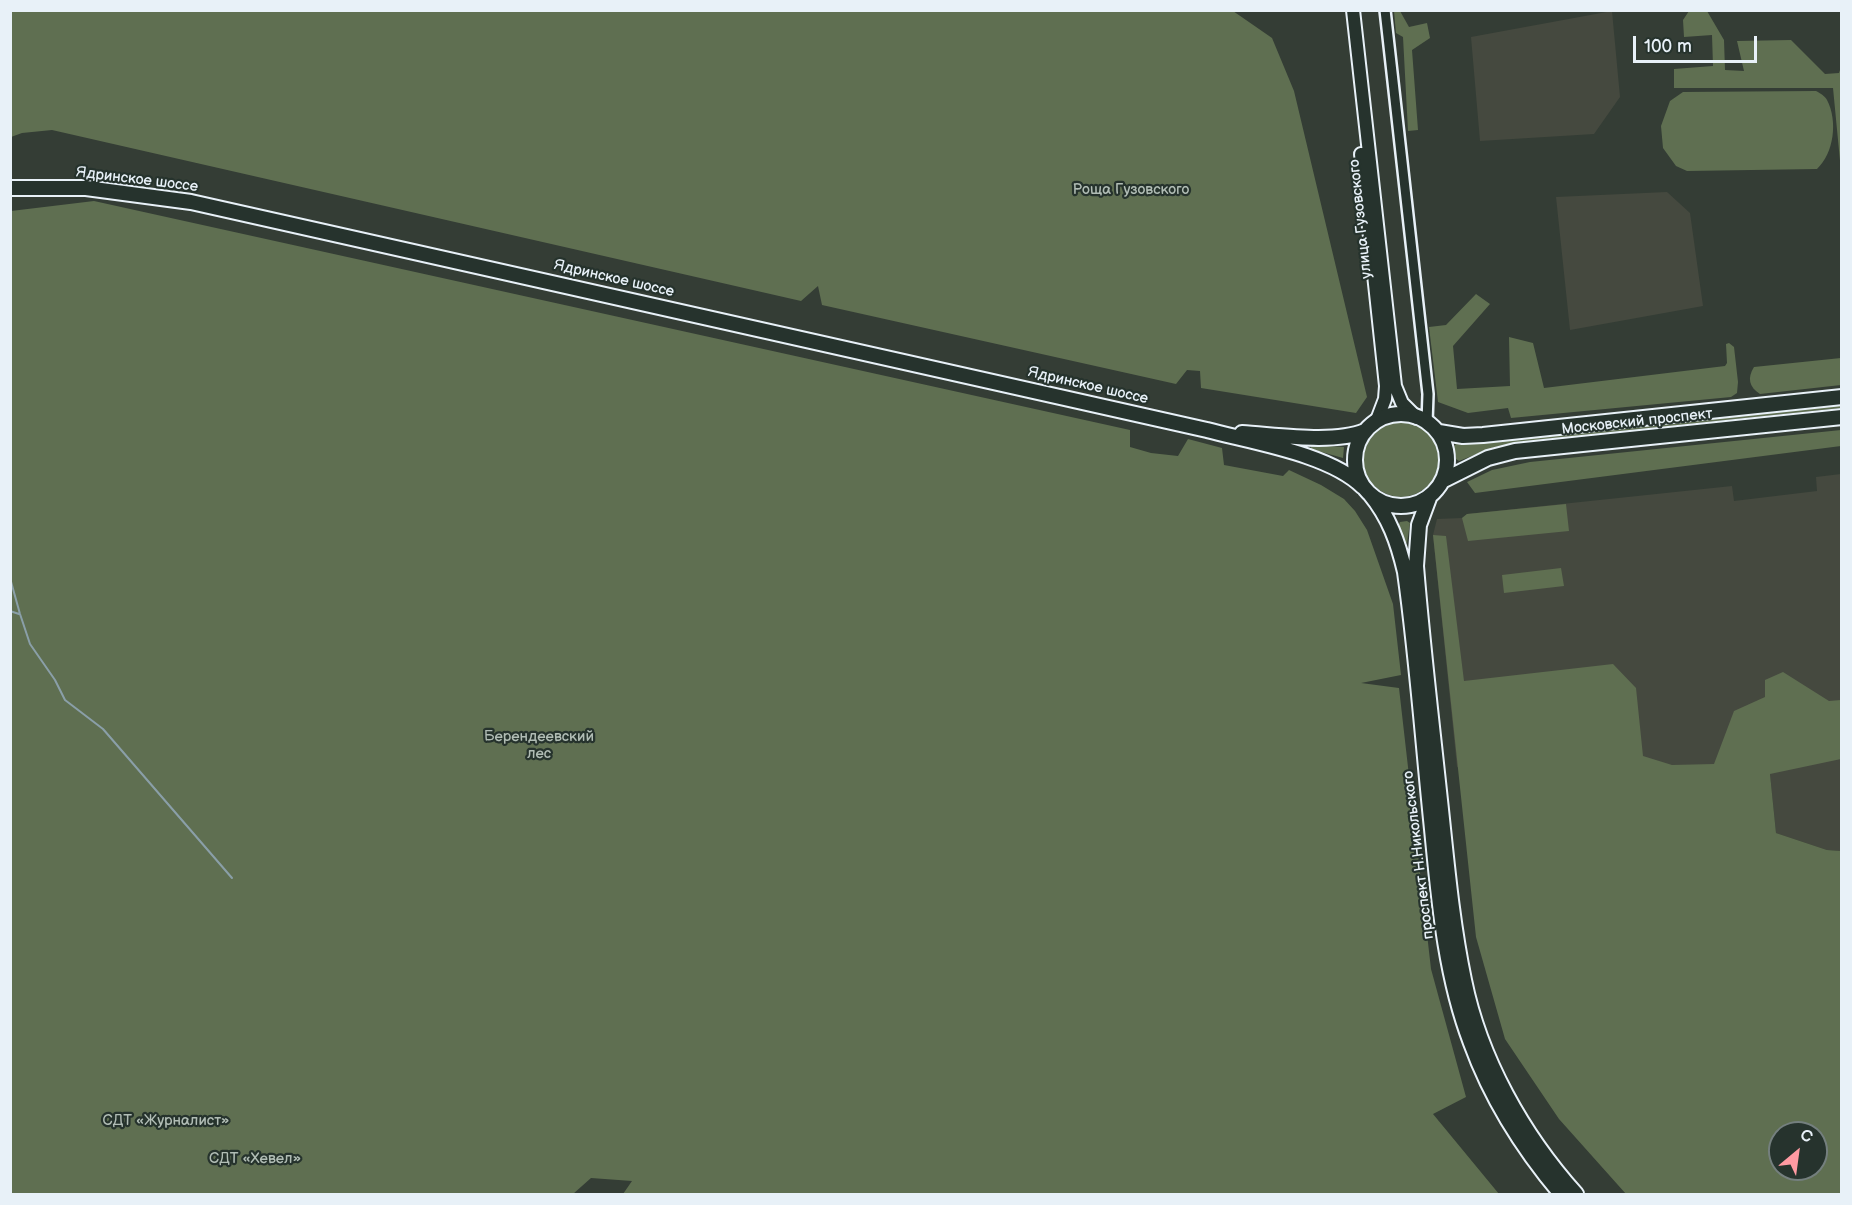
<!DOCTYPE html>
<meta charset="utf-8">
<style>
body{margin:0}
#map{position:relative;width:1852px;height:1205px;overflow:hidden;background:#343d35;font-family:"Balsamiq Sans",sans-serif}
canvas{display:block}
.frame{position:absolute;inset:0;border:12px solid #e8f1f8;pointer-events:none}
.north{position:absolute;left:1768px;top:1121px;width:60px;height:60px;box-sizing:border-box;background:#26332d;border:2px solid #747f7e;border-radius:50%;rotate:29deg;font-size:16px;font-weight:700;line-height:24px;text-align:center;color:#e8f1f8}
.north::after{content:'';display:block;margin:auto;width:21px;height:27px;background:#ff9aa2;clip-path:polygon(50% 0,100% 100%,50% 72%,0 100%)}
.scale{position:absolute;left:1633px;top:36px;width:124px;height:27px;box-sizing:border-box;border:3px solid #e8f1f8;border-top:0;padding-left:8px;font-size:18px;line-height:21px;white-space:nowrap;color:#e8f1f8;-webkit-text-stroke:4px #26332d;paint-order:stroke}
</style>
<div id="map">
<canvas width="1852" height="1205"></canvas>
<div class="frame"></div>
<div class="north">С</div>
<div class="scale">100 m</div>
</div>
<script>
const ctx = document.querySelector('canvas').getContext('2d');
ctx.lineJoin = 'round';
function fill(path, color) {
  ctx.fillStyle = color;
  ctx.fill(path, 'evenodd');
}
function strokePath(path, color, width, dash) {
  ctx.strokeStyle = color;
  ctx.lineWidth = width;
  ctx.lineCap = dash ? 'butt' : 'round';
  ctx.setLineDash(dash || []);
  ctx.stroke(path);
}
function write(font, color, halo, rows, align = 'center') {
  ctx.font = font + ' "Balsamiq Sans",sans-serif';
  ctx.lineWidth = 4.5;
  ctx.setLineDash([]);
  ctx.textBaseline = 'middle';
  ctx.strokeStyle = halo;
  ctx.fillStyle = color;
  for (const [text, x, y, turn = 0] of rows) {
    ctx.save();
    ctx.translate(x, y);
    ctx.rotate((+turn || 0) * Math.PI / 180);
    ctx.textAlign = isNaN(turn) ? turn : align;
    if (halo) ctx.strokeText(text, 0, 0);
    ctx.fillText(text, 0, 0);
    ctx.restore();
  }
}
fill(new Path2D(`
 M1612,11l8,86 -26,37 -114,7 -9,-104z
 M1667,192l23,21 13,93 -133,24 -14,-133z
 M1841,474v377l-14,-1 -51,-17 -6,-59 -313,-7 -24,-232 4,-16 25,-1 5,-4 265,-28 2,15 83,-10 -1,-14z`), '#45493f');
fill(new Path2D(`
 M11,10l1222,1 39,27 22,53 73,306 -11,16 -155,-25 -1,-17 -13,-1 -11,14 -354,-79 -4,-19 -17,15 -749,-171 -30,3 -11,4z
 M1394,11h6l9,16 18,-4 3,15 -18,12 6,80 -10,1 -5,-94 -7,-4z
 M1689,11h18l17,29 1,30 19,1 -7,-30 54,-1 34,34 14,-1 2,-6v104l-8,-83h-159v-19l39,-3 -1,-31 -28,2 -1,-17z
 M1816,91c4,2 9,5 11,9 11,21 7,53 -10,69l-130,2 -11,-5 -13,-18 -2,-22 9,-25 13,-9z
 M94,201l1036,229v17l21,6 27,3 10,-17 34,9 2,17 59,11 6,-6 32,15 23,14 11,12 12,19 26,74 8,71 -40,8 38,5 32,281 35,128 -33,17 66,80h-876l9,-13 -41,-3 -18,16h-562v-983z
 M1476,294l14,10 -37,42 4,43 53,-3 -1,-49 24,6 11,45 181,-22 2,-3 -1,-19 3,-1 5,4 4,35 -1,11 -6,4 -220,21 -3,-10 -40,5 -30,-11 -9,-75 17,-2z
 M1841,358v27l-81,9c-11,-7 -13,-16 -6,-27z
 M1841,404v4l-323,34 -26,6 -33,13 -3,-2 -2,-13 2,-2z
 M1363 459a38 38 0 1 1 76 0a38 38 0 1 1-76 0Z
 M1841,430v16l-366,47 -8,-11 25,-12 38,-8z
 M1311,445l33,2 -1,11 -32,-9z
 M1566,504l3,27 -101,10 -6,-23 5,-4z
 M1407,521l3,2 -3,20 -2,-1 -7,-16 2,-4z
 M1433,535l13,1 18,145 149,-17 23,24 7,68 29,9 42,-1 20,-53 31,-14v-17l18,-8 46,29 12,-1v59l-71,15 6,59 51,17 14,1v343h-215l-67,-75 -54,-80 -29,-102zM1780,1133h36v36h-36z
 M1561,568l3,18 -60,7 -2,-18z`), '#5f6f51');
strokePath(new Path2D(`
 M10,578l10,36 10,30 25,36 10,20 38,29 129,149
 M10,611l9,3`), '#8a9fa8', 2);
const street = new Path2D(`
 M1385,10l43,384 -1,29`);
const secondary = new Path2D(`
 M1353,10l42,376 7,17 15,15
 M1361,154l25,232 -1,13 -8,21`);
const primary = new Path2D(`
 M10,188h76l105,14 1016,228c45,12 123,24 156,57
 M1355 460a46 46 0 1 1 92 0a46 46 0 1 1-92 0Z
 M1439,432l24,4 20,-1 359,-38
 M1242,433c35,2 92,11 123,-2
 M1442,481l46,-23 27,-7 327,-34
 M1370,494c19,23 28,48 35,78 12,85 18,171 27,257 7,71 13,146 39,214 20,55 52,106 90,151
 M1429,498l-10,27 -3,41c6,75 15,150 23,225 7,63 12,127 25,189 16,79 59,155 112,214`);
strokePath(street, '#e8f1f8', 14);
strokePath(secondary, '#e8f1f8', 16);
strokePath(primary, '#e8f1f8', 18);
strokePath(street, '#26332d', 9);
strokePath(secondary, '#26332d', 12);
strokePath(primary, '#26332d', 14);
write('15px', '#e8f1f8', '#26332d', [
 ["Ядринское шоссе",137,180,7],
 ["улица Гузовского",1361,219,-96],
 ["Ядринское шоссе",614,279,13],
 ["Ядринское шоссе",1088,386,13],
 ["Московский проспект",1637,422,-6],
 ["проспект Н.Никольского",1419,855,-97]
]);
write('15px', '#b1bdb5', '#26332d', [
 ["Роща Гузовского",1131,190],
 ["Берендеевский",539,737],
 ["лес",539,754],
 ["СДТ «Журналист»",166,1121],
 ["СДТ «Хевел»",255,1159]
]);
</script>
